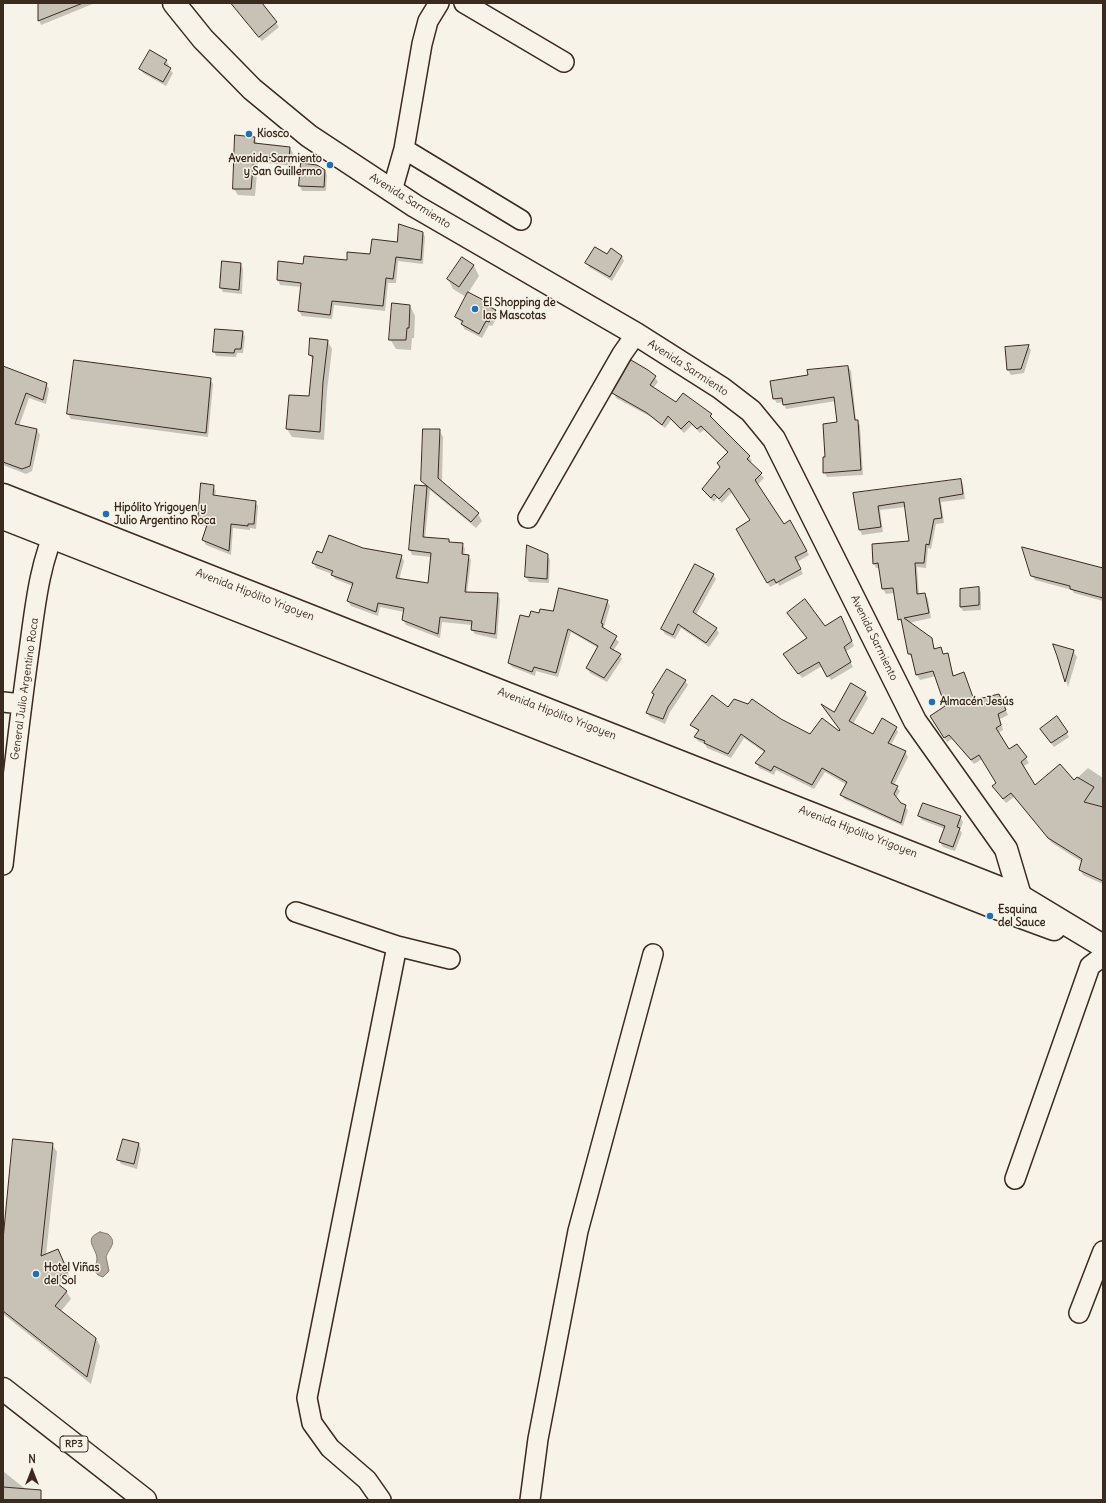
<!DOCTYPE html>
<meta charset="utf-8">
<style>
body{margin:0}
#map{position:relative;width:1106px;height:1503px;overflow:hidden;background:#f7f3e8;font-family:Delius,sans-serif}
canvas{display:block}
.frame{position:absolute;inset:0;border:4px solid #3b2a1e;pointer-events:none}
.north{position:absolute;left:12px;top:1451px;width:40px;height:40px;-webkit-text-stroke:3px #f7f3e8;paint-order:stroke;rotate:0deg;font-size:11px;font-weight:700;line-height:16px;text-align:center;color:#3b2a1e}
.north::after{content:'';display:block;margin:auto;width:14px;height:18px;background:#3b2a1e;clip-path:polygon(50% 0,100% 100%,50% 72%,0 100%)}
</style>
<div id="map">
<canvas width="1106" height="1503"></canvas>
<div class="frame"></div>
<div class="north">N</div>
</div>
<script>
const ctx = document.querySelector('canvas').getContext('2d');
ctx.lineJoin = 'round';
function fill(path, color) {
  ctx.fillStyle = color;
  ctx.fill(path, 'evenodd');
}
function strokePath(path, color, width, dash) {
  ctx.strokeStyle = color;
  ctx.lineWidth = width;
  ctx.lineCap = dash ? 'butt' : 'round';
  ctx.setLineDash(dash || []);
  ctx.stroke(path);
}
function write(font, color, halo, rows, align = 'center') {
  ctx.font = font + ' Delius,sans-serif';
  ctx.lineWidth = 3;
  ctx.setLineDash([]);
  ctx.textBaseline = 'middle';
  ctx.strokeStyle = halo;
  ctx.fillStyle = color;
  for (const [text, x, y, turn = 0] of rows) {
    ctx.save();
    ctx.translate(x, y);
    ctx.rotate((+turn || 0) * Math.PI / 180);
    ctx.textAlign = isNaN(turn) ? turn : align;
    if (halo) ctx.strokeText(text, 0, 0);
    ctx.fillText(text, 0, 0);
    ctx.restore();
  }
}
const water = new Path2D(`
 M100,1232l8,2c10,9 1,14 -2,23l3,14 -6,6 -5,-2 -3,-4c-1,-4 2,-7 2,-12 0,-11 -15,-20 3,-27z`);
fill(water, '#b4aca0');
strokePath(water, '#84786c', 1);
fill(new Path2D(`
 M43,3h52l-54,22 -2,-5v-15z
 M231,3h29l19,24 -17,14z
 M166,61l3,4 -2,2 6,6 -7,13 -23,-13 -2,-4z
 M254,138l4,7 32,3 4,7 -2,11 -34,-4 -3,34 -17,-1 -4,-6z
 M302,164l23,7 2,4 -1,16h-24l-2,-5z
 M423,233l2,4 -2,27 -25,-3 -2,22h-8l-3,28 -51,-6 -2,14 -30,-3 -3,-5 2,-24 -21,-2 -2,-5 1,-18 25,3 43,-3 24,-7z
 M622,256l2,5 -12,20 -23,-14 -2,-4z
 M462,259l12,7 5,10 -11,17 20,11 10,12 -6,10 -3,-1 -7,13 -18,-9 -2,-6 -6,-6 10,-20 -13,-8 -5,-10z
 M241,264l2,5 -1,25 -19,-2 -2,-4z
 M410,306l5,10 -1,22h-2l-1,12 -15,-1 -6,-10z
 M243,332l2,5 -2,16h-6l-1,4 -20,-1 -2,-5z
 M327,340l5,9 -5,42 -3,49 -32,-3 -5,-8 3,-33 20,1 3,-36 -3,-6z
 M1028,346l3,4 -7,23 -13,2 -3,-5 -2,-22z
 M848,367l3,4 5,50 4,4 3,50 -36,2 -3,-5 3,-15 11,-34 -2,-22 -50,8 -3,-7 -6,1 -3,-5 35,-22z
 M3,376l43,8 3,5 -3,15 -17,-6 -10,28 18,4 3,5 -8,36 -6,3 -23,-9z
 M655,377l3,5 -5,6 23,15 7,-9 28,21 2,5 36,37 3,4 -2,2 14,15 -7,7 26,40 7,-4 19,34 -12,7 6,12 -24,12 -1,-3 -8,4 -33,-58 14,-8 -19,-29 -10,11 -5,-5 -3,4 -8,-8 -3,-5 18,-21 7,-15 -24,-23 -4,3 -8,-8 -8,8 -13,-13 -6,8 -14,-11 -35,-19 -2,-5z
 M210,379l3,5 -5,53 -137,-18 -3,-5z
 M439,430l4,7 -1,45 36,32 4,7 -6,7 -46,-38 -5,48 23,2 2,3 12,1 3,5 -1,6 4,1 3,4 -4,33 31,1 2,5 -3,40 -22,-5 -3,-4v-5l-30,-3 -2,16 -34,-13 -3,-5 1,-8 -24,-5 -2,9 -27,-10 -3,-5 5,-15 -18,-7 -3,-5 -16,-6 -2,-5 9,-9 40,-5 38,7 3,5 -5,19 30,4 3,-27 -20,-2 -2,-5 16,-63 -4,-7z
 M961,480l2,4 2,15 -24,3 3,21 -8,1 -5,25 -3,-1 -2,20 -9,-1 2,28 6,-1 3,5 3,19 -23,5 23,16 4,10 5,-1 3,7 4,-1 7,22 10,-3 10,28 27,-1 7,15 -8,4 3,11 -5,3 10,17 9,-5 9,13 3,5 -7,4 13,20 39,-6 14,-13 15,10v106l-20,-9 -3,-5 2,-8 -30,-19 -38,-46 -8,6 -10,-12 1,-8 -15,-24 -8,5 -22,-25 -5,3 -16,-26 15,-9 -10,-31 -16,4 -3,-5 -4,-17 -4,-4 -6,-30 -4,-5 -5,-26 -8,1 -3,-5 -3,-21h-4l-2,-5 36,-21 -5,-35 -25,3 3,22 -21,3 -2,-5 -5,-36z
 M202,484l11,2 3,5 -1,5 40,6 3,4 -2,23 -6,-1v2l-17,-2 -2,27 -25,-10 -3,-5 5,-14 -7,-1 -2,-5z
 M547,555l3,5 -1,23 -20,-1 -3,-5z
 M1103,569v32l-29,-8 -2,-3 -37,-10 -3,-5z
 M713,575l3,4 -20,36 20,13 3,5 -10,14 -28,-19 -6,11 -10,-5 -3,-5z
 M979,588l2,5v17l-18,1 -3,-5z
 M607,601l3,5 -6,21 15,15 -6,9 7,4 2,4 -15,23 -17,-9 -3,-5 11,-20 -27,-16 -13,45 -22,-6 -1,5 -23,-9 -3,-4 21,-45 10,-4z
 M843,622l11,24 -9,6 8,15 -22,13 -9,-14 -20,12 -15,-20 38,-30z
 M1055,645l18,6 4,6 -9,30z
 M685,681l3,4 -18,27 -5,12 -15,-7 -3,-4 7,-18 -1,-2z
 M865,693l3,5 -15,26 21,12 22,-8 2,4 -7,13 14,7 3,5 -14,28 6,6 -4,7 12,12 -5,16 -59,-27 -2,-4 5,-10 -22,-13 -11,17 -38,-19 -2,5 -15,-7 -2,-4 8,-11 -21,-15 -13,20 -24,-10 -2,-4 -7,-3 -3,-4 4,-5 -8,-7 37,-16 53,11 30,15 28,-2 2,-2 -18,-24 11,6z
 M1067,733l2,4 -15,10 -10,-13z
 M919,816l41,1 3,5 -3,8 2,3 -7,18 -12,-4 -3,-5 5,-13 -23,-9z
 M123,1140l16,4 2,5 -4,20 -16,-5 -2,-4z
 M52,1144l5,8 -11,103 12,-5 13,30 -13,5 8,6 5,8 -10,12 35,27 4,8 -9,38 -88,-70v-63z
 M3,1471l36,29h-36z`), '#0003');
const building = new Path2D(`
 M44,3h39l-45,18v-17z
 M231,3h31l15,19 -18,15z
 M150,50l17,10 -3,4 7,4 -8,14 -24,-13z
 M235,135l20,2 -1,6 36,4 -1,12 -35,-3 -3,33h-18z
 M301,163l16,2 8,5 -1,17 -25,-1z
 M399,224l24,8 -2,28 -25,-3 -3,22 -7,-1 -3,28 -51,-5 -2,14 -32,-4 3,-28 -24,-3 1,-19 25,3 1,-8 43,4v-8l23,2 2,-15 25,3z
 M595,247l12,7 4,-6 11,8 -12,21 -25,-14z
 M462,257l12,8 -15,22 -12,-8z
 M222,261l19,2 -2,27 -19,-2z
 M468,292l21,11 -1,3 8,4 -7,12 -3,-1 -7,13 -18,-10 2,-3 -8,-4z
 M392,303l18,2 -1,23h-2l-1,12h-17z
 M215,329l28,2 -2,18h-6l-1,4 -21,-1z
 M310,338l18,2 -5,42 -3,50 -34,-3 3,-34 20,1 4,-40 -4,-1z
 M1029,345l-8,24 -14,1 -2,-23z
 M74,360l137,18 -5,55 -139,-19z
 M631,360l17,10 8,6 -6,9 26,17 7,-9 29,21 -2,2 40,40 -3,3 15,14 -7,7 29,44 6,-4 17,31 -12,6 6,12 -25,14 -2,-4 -7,4 -31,-54 14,-9 -21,-32 -10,11 -5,-5 -3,4 -9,-9 18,-22 -3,-4 11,-11 -27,-26 -4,3 -8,-8 -8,8 -13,-13 -6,9 -15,-12 -35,-20z
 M3,366l44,17 -4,17 -17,-7 -11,31 22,5 -7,37 -8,3 -19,-7z
 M848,366l7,54h3l3,50 -38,3v-16h2l-2,-33 14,-2 -3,-25 -51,8 -1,-7 -9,1 -3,-18 38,-6 -1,-5z
 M423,429h17l-2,49 41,35 -8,9 -50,-41z
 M961,479l2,15 -24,4 3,20 -8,1 -5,26 -3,-1 -2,19h-9l2,31 8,-1 4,20 -25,5 28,20 2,11 7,-2 2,7 5,-1 5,23 11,-4 10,28 25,-6 7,16 -8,4 3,11 -5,3 13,21 8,-5 10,13 -6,5 14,23 25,-21 14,16 3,-3 17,10 -10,15 19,5v74l-24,-11 3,-11 -34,-21 -37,-45 -8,6 -11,-13 4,-3 -17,-28 -8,5 -22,-25 -5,3 -14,-22 15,-10 -12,-35 -17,4 -5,-21h-3l-7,-35 -3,1 -5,-32 -11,1 -4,-26 -5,1 -1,-20 37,-3 -5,-39 -26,4 3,21 -22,3 -6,-37z
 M201,483l13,2 -1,10 43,6 -2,23h-6v2l-17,-2 -2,27 -27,-11 6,-18 -10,-2z
 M415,485l12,1 -4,51 26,2v3l14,1 -1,11 7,1 -4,37 33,1 -3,41 -24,-4 1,-9 -32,-4 -2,17 -36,-14 2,-12 -26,-5 -2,9 -29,-11 6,-18 -22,-8 2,-4 -21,-8 5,-12 5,2 7,-18 34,13 39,7 -6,23 32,5 3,-30 -22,-3z
 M527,545l21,9 -1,25 -22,-2z
 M1022,547l81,21v30l-33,-9v-3l-39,-10z
 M695,564l19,10 -21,38 24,16 -11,15 -28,-19 -5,11 -12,-6z
 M979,587v18l-19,2v-18z
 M559,588l49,12 -7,23 2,1 -1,3 15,9 -7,12 11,6 -17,24 -18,-10 12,-22 -30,-17 -12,44 -22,-6 -2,5 -24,-9 12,-48 9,2 2,-6 8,2 1,-4 13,2z
 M805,599l20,27 16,-10 11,25 -8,6 7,15 -24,15 -8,-15 -21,12 -15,-20 24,-16 -20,-25z
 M1053,644l21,6 -9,32 -8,-26z
 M667,669l19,11 -18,27 -5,12 -17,-6 8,-19 -2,-1z
 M851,683l15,9 -17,29 24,13 9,-16 15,9 -9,16 18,8 -15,32 7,3 -4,8 7,9 5,2 -5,18 -61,-28 7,-13 -25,-14 -10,17 -38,-19 -3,5 -16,-8 10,-12 -24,-17 -13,20 -24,-11 1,-2 -11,-4 5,-7 -9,-5 22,-30 16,12 6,-8 14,5 4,-5 29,20 29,15 12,-16 17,13 1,-1 -19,-26 13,8z
 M1057,716l11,16 -17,11 -11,-14z
 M923,803l38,13 -4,11 3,1 -7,19 -14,-5 6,-16 -27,-10z
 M13,1139l40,4 -12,113 17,-7 10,23 -16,7 15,12 -12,15 41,32 -9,39 -84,-66v-71z
 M123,1139l16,4 -5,21 -17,-4z
 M3,1487l38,3v10h-38z`);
fill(building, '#c8c1b6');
strokePath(building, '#3b2a1e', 1);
const minor = new Path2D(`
 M464,3l100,59
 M404,149l117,71
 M392,191l12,-42 18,-105 6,-23 11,-18
 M528,518l94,-164 14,-20
 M3,702l19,2
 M3,865c8,-71 16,-143 26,-214 6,-43 10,-88 29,-127
 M296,912l101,34 53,13
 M1015,1179l75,-213 13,-10
 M1079,1313l24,-62
 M381,1500l-14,-20 -37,-32 -18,-25 -5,-25 90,-452
 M530,1500l8,-61 40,-208 75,-277`);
const tertiary = new Path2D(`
 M174,3l29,36 49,50 57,47 106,70 221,128 85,54 30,23 23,28 141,282 91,128 14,47 -2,15`);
const secondary = new Path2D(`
 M3,495l1017,401 83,50
 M3,518l991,389 60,22`);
const primary = new Path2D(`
 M3,1389l142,111`);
strokePath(minor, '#3b2a1e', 22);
strokePath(tertiary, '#3b2a1e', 25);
strokePath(secondary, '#3b2a1e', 25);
strokePath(primary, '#3b2a1e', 25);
strokePath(minor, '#f7f3e8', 19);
strokePath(tertiary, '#f7f3e8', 22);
strokePath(secondary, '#f7f3e8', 22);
strokePath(primary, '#f7f3e8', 22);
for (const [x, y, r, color] of [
 [249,134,4,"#1f6fb2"],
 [330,165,4,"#1f6fb2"],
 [475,309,4,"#1f6fb2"],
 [106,514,4,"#1f6fb2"],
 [932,702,4,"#1f6fb2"],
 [990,916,4,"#1f6fb2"],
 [36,1274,4,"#1f6fb2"]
]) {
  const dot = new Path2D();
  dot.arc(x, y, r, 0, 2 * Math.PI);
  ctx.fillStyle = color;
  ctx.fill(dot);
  strokePath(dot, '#f7f3e8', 1.5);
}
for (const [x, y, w] of [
 [74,1444,28]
]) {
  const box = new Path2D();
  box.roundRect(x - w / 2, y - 8, w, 16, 3);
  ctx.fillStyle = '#f7f3e8';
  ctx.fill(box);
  strokePath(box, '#3b2a1e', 1);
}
write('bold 10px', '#3b2a1e', null, [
 ["RP3",74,1444]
]);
write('bold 11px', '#3b2a1e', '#f7f3e8', [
 ["Kiosco",257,134],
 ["Avenida Sarmiento",322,159,"right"],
 ["y San Guillermo",322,172,"right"],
 ["El Shopping de",483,303],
 ["las Mascotas",483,316],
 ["Hipólito Yrigoyen y",114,508],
 ["Julio Argentino Roca",114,521],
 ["Almacén Jesús",940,702],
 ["Esquina",998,910],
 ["del Sauce",998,923],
 ["Hotel Viñas",44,1268],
 ["del Sol",44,1281]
], 'left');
write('11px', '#3b2a1e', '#f7f3e8', [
 ["Avenida Sarmiento",410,201,32],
 ["Avenida Sarmiento",688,368,33],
 ["Avenida Hipólito Yrigoyen",255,595,21],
 ["Avenida Sarmiento",874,638,64],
 ["General Julio Argentino Roca",25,689,-82],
 ["Avenida Hipólito Yrigoyen",557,714,21],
 ["Avenida Hipólito Yrigoyen",858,832,21]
]);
</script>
